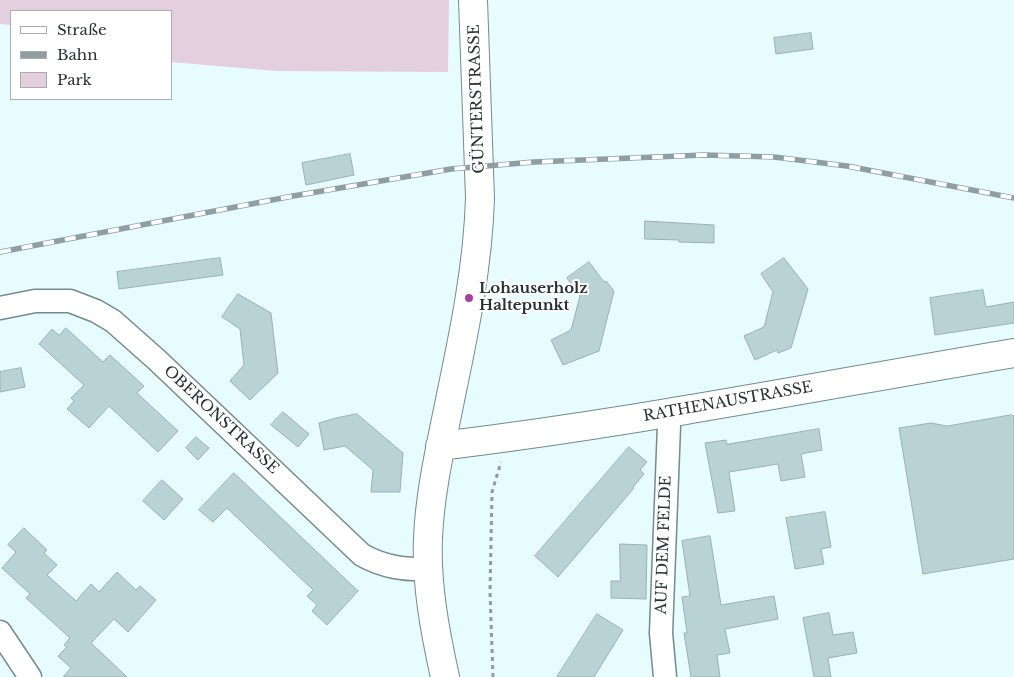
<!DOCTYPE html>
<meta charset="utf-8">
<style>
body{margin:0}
#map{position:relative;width:1014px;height:677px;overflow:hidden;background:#e7fcfe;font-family:"Libre Baskerville",serif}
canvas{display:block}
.legend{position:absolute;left:10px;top:10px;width:162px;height:90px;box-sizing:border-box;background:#fff;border:1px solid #a9adad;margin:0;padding:6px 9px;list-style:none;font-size:15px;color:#283233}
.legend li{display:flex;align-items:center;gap:10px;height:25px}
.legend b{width:25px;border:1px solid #a9adad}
</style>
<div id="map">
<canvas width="1014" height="677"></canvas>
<ul class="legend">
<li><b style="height:6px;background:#fff"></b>Straße</li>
<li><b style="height:6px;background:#8f9fa1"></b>Bahn</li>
<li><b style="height:14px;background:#e4cfdf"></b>Park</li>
</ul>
</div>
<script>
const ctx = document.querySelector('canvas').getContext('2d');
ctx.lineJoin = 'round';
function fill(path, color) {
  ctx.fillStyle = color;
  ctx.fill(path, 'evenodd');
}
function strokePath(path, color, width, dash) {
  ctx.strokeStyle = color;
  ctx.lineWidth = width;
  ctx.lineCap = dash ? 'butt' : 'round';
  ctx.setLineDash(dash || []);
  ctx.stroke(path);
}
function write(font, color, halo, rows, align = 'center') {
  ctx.font = font + ' "Libre Baskerville",serif';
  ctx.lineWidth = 4;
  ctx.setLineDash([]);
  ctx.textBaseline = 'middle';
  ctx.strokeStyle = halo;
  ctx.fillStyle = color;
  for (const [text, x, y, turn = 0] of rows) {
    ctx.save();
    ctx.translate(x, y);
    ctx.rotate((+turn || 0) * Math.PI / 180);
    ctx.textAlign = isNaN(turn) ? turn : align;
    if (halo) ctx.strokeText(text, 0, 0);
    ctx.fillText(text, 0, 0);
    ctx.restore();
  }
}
fill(new Path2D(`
 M0,0h449l-1,72 -172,-1 -105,-9v-51h-160v14l-11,-1z`), '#e4cfdf');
const building = new Path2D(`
 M811,33l2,16 -37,5 -2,-16z
 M350,154l4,21 -48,10 -4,-22z
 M645,221l69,4v18l-35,-1v-2l-34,-1z
 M220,258l3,17 -104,14 -2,-17z
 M784,258l24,31 -17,59 -13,5 -1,-3 -22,10 -11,-24 20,-9 9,-35 -12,-18z
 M589,262l15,20 2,-1 8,10 -15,60 -36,14 -12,-25 20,-10 9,-34 -13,-18z
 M983,290l3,17 28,-5v21l-79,12 -5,-37z
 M238,294l33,19 7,60 -28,27 -20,-19 14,-16 -4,-36 -18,-12z
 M66,328l37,34 7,-7 34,31 -7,7 41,38 -20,21 -49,-46 -20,22 -22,-19 7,-8 -3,-3 13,-13 -45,-41 13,-15 7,6z
 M21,368l4,19 -25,5v-20z
 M283,412l26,22 -11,13 -27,-22z
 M357,414l46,39 -3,39h-29l2,-22 -28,-24 -21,4 -5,-27 17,-5z
 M1011,415l3,1v143l-91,15 -24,-146 32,-5 16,3z
 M819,429l3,21 -21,4 4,23 -24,4 -3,-17 -49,8 6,39 -17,2 -13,-70 21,-3 1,4z
 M196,437l13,11 -11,12 -12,-12z
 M629,447l18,15 -7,8 4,4 -11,13 1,1 -76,89 -23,-21z
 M234,473l124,118 -31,34 -15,-14 5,-6 -10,-9 6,-6 -86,-82 -14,14 -14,-12z
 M162,480l21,19 -19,21 -21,-19z
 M825,512l6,35 -10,2 3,15 -29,5 -9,-51z
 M24,528l23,22 -3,3 13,12 -10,10 29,26 15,-17 8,8 18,-20 19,18 4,-4 16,14 -28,32 -14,-13 -23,24 36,34h-64l8,-9 -13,-12 9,-9 -3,-2 6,-7 -44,-40 4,-4 -28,-26 14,-16 -8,-7z
 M710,536l11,69 53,-9 4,23 -53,10 5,24 -13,2 3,22h-29l-7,-44h3l-5,-36 8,-1 -8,-55z
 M620,544l27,1 -1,54 -35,-1v-17h9z
 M829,613l4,22 20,-3 4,21 -29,5 3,19h-17l-11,-59z
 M597,614l26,16 -29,47h-37z`);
fill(building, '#b9d2d5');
strokePath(building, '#99b1b3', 1);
const minor = new Path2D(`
 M0,308l35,-7h35l26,10 17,10 44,39 205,195c22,12 42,15 67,14
 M0,632l30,45
 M665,677l-4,-44 8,-208 -1,-12`);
const tertiary = new Path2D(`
 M440,446c193,-23 383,-61 574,-93
 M445,677c-10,-45 -19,-93 -17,-139 2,-47 13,-93 22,-138 14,-67 28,-134 30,-202l-7,-198`);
strokePath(minor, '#738b8d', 25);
strokePath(tertiary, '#738b8d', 30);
strokePath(new Path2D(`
 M493,677l-3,-85 2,-100 9,-30`), '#8c9b9d', 3, [4, 4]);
strokePath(minor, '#fff', 22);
strokePath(tertiary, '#fff', 28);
const rail = new Path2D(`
 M0,252l293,-56 158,-27 83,-7 170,-7 70,2 73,9 167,32`);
strokePath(rail, '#8f9fa1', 5.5);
strokePath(rail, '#fff', 4, [11]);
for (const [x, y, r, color] of [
 [469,298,5,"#ac3e9c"]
]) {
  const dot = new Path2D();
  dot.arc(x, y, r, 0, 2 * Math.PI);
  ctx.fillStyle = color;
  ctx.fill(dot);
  strokePath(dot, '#fff', 2);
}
write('15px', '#283233', '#fff', [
 ["GÜNTERSTRASSE",477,99,-92],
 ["RATHENAUSTRASSE",728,402,-10],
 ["OBERONSTRASSE",221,420,43],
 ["AUF DEM FELDE",664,545,-88]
]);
write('bold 15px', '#283233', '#fff', [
 ["Lohauserholz",479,289],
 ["Haltepunkt",479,306]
], 'left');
</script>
